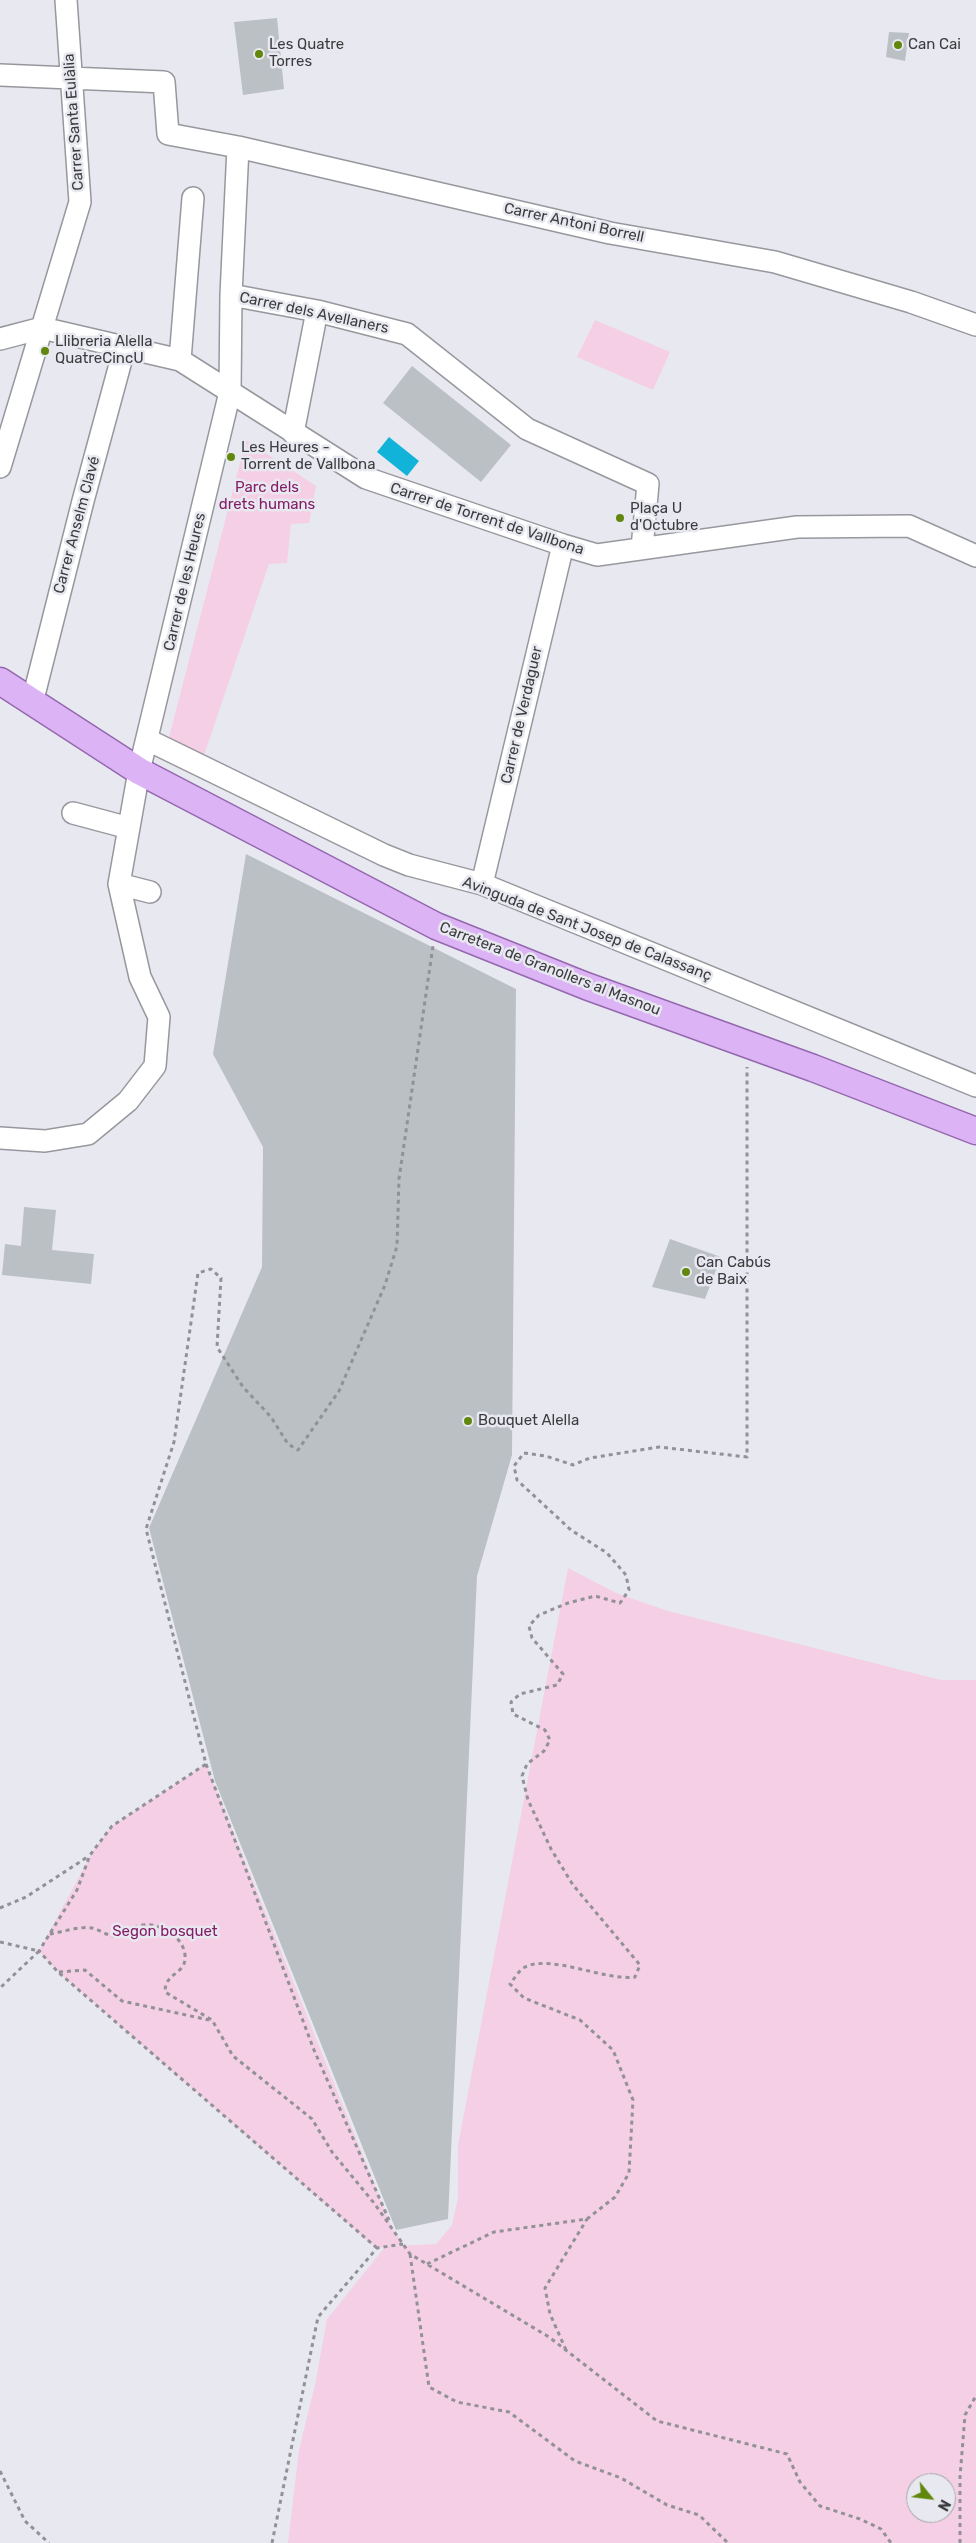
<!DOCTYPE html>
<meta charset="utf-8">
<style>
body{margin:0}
#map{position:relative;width:976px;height:2543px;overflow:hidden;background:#e8e9f0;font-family:Rubik,sans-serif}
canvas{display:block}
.north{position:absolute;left:906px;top:2473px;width:50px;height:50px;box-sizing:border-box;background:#e8e9f0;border:1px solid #a3a4a9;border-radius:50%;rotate:119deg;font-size:14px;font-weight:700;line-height:20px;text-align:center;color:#3c3c3f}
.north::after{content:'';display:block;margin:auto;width:18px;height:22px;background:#61870c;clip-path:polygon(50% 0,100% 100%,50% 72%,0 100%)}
</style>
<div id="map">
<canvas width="976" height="2543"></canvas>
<div class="north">N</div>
</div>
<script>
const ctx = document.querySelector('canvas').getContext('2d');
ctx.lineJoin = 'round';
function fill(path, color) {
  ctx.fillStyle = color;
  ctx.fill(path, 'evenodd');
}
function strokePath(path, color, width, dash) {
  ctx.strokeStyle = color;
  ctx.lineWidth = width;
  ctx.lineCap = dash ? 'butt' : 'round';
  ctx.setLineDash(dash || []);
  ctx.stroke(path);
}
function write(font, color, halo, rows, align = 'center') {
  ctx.font = font + ' Rubik,sans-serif';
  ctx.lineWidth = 5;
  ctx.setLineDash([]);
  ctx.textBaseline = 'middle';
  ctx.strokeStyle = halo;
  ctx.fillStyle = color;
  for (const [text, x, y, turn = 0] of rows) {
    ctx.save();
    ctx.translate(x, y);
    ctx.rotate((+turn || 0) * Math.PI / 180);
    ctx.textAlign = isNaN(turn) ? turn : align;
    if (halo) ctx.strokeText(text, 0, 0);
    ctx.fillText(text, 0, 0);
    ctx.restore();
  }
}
fill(new Path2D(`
 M595,320l75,32 -17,38 -76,-33z
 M246,440l70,46 -7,37 -18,1 -4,39 -18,1 -67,197 -35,-16z
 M568,1568l48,25 52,18 273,69h35v863h-688l11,-93 16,-65 12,-66 58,-72 -9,1 -318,-276 -19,-21 54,-100 19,-25 94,-62 186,464 11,16 -8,2 41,-2 16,-19 6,-27v-53zM916,2483h30v30h-30z`), '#f5cfe5');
fill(new Path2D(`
 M389,437l30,24 -12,15 -30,-24z`), '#11b4d8');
fill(new Path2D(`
 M277,18l7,71 -41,6 -9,-73z
 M889,32l20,1 -4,28 -19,-4z
 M412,366l99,79 -30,37 -98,-79z
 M246,854l270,135 -4,466 -35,121 -29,643 -52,11 -181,-449 -66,-253 113,-261 1,-120 -50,-93z
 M24,1207l32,3 -4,40 42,4 -3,30 -89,-9 3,-31 16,2z
 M670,1239l51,18 -16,42 -53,-12z`), '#bbc0c5');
const minor = new Path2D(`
 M0,75l164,7 4,52 70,13 372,86 165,29 136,40 65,23
 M231,295l86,16 90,23 120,95 121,55 -6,64
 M0,339l42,-11 138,32 186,118 197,67 34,10 200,-28 112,-1 67,30
 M180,360l13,-162
 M293,433l24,-122
 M0,467l80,-265 -14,-202
 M32,703l51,-202 42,-155
 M148,740l236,115 25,10 73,19 494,202
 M73,813l56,15
 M119,884l31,8
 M482,884l81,-339
 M0,1138l45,3 43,-7 40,-33 27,-35 4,-49 -19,-40 -21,-93 20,-113 91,-379 1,-97 7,-148`);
const major = new Path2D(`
 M0,681l139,90 297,155 150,60 227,82 163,63`);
strokePath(minor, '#97979e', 24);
strokePath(major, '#9468af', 29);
strokePath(new Path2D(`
 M206,1764l108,286 75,170
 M0,1908l26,-11 63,-41
 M50,1934c12,-2 30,-8 42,-6 9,2 16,9 26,8 8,-1 13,-7 20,-10 18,-6 45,9 47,29 2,20 -20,16 -20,37l47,28 21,36 79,63 20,33 42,51 36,51 139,83 108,84 130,33 13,28 20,24 40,13 21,10 10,14
 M0,1942l39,9 -39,37
 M59,1972l26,-2 37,31 87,19
 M377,2248l-319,-276 -19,-21 38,-61 13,-35 22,-29 94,-62 -60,-235 28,-87 24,-169 13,-4 10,9 -4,69 26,40 28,30 17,27 10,6 41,-59 46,-106 12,-39 2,-67 34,-233
 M410,2254l19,133 28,15 52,10 66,49 46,17 46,27 32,10 29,28
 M427,2264l67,-32 93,-13 28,-22 14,-24 4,-73 -20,-50 -33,-30 -56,-22 -14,-14c4,-5 9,-14 15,-17 27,-13 79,14 110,10l5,-12 -67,-80 -22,-36 -23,-49 -6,-24 5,-12 17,-13 6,-11 -5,-10 -32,-16 -2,-12 9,-8 37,-9 6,-11 -31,-36 -3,-12 10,-11 29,-12 27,-7 25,7 9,-13 -3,-15 -19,-22 -36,-23 -54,-50 -3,-14 10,-13 22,3 27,9 17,-7 69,-11 88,10v-390
 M566,2350l-16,-36 -5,-26 42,-69
 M0,2471l25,50 24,22
 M272,2543l46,-226 59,-69 26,-4
 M960,2543v-66l5,-62 11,-19`), '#919196', 3, [4, 4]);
strokePath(minor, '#fff', 21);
strokePath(major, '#dcb3f4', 26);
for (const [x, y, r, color] of [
 [898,45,5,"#61870c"],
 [259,54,5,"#61870c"],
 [45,351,5,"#61870c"],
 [231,457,5,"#61870c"],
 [620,518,5,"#61870c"],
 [686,1272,5,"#61870c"],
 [468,1421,5,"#61870c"]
]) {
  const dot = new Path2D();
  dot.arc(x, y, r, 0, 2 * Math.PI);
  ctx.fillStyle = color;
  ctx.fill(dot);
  strokePath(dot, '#e8e9f0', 2);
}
write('15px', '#3c3c3f', '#e8e9f0', [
 ["Les Quatre",269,45],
 ["Torres",269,62],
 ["Can Cai",908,45],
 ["Llibreria Alella",55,342],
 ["QuatreCincU",55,359],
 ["Les Heures -",241,448],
 ["Torrent de Vallbona",241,465],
 ["Plaça U",630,509],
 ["d'Octubre",630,526],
 ["Can Cabús",696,1263],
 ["de Baix",696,1280],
 ["Bouquet Alella",478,1421]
], 'left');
write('15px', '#3c3c3f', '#e8e9f0', [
 ["Carrer Santa Eulàlia",74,122,-94],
 ["Carrer Antoni Borrell",574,223,12],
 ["Carrer dels Avellaners",314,313,12],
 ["Carrer de Torrent de Vallbona",487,519,18],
 ["Carrer Anselm Clavé",77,525,-75],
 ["Carrer de les Heures",185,582,-77],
 ["Carrer de Verdaguer",522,715,-77],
 ["Avinguda de Sant Josep de Calassanç",587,929,21],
 ["Carretera de Granollers al Masnou",550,969,21]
]);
write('15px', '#841d66', '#e8e9f0', [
 ["Parc dels",267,488],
 ["drets humans",267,505],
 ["Segon bosquet",165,1932]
]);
</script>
